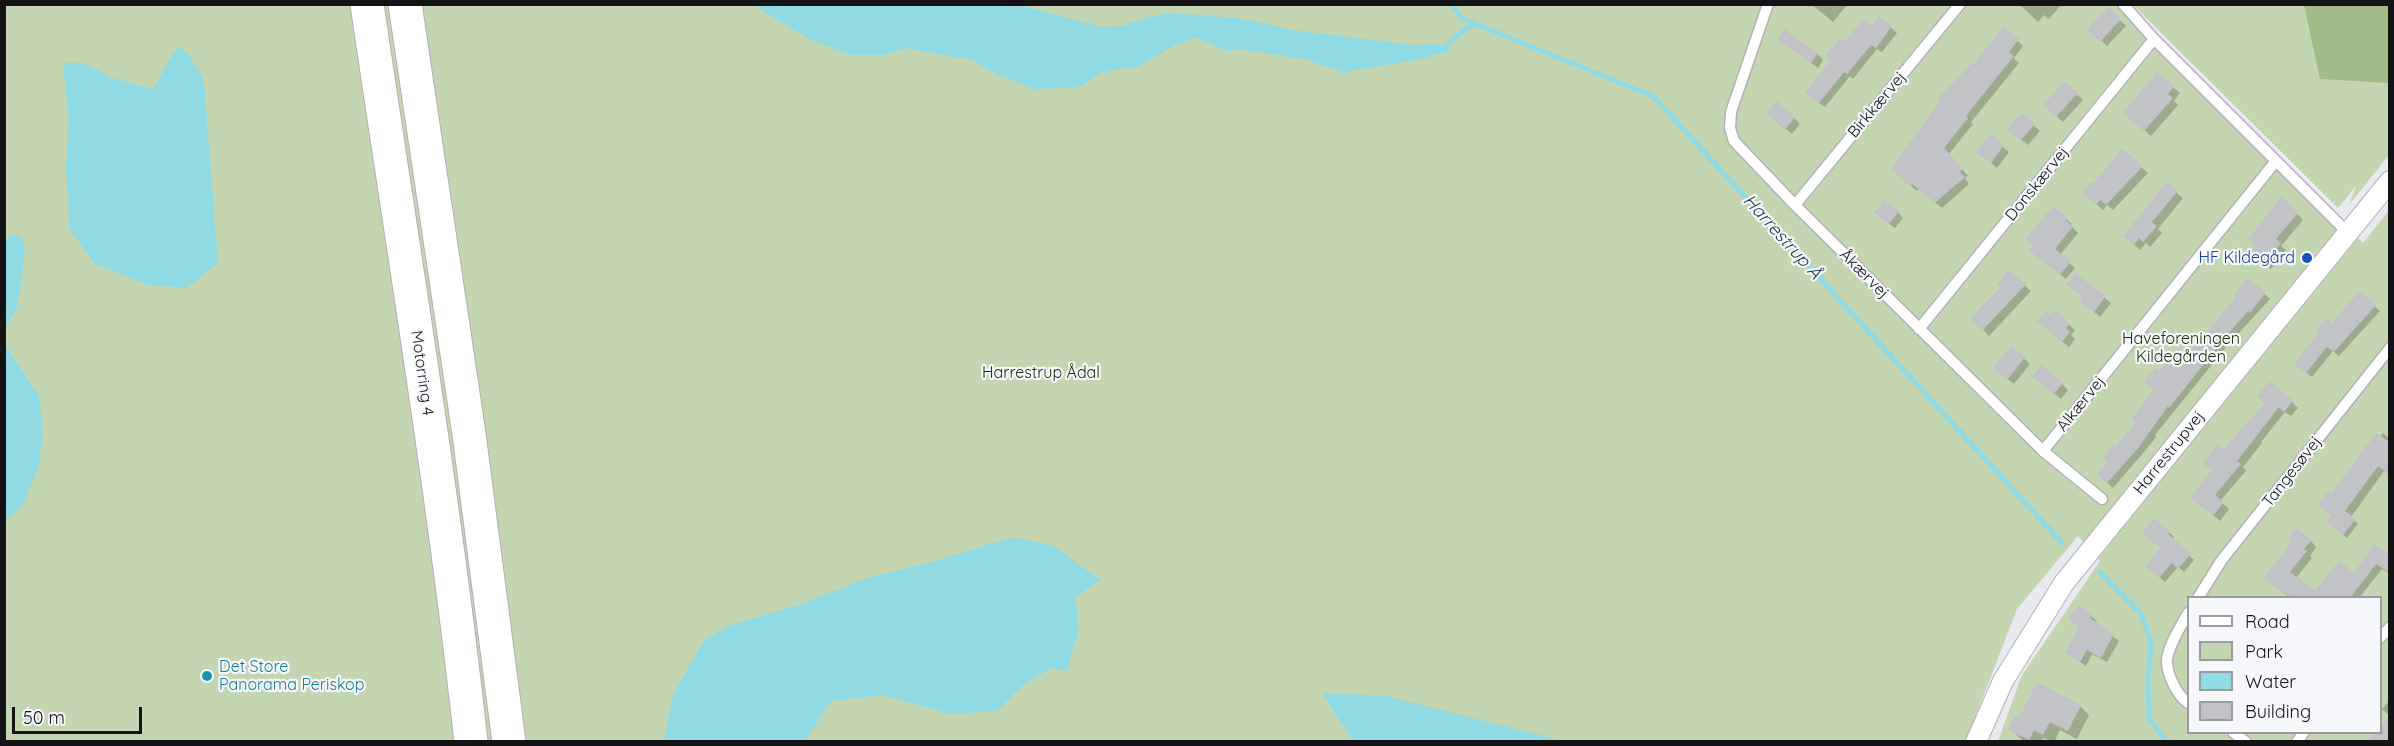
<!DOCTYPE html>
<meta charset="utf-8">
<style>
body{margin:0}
#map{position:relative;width:2394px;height:746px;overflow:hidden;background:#e9eaef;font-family:Quicksand,sans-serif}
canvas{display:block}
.frame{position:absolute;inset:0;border:6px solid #131315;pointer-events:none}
.legend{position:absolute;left:2187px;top:596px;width:195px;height:138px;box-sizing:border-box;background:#f7f8fc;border:2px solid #9c9ca0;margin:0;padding:8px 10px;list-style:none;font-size:18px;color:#131315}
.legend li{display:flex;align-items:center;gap:12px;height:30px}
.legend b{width:30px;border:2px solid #9c9ca0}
.scale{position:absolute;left:12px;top:707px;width:130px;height:27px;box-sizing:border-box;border:3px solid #131315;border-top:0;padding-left:8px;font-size:18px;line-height:21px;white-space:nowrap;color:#131315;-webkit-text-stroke:4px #f7f8fc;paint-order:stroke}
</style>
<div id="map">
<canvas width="2394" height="746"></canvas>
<div class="frame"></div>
<ul class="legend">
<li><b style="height:8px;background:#fff"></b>Road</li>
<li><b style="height:16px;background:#c4d6b1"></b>Park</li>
<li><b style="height:16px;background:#8fdae3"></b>Water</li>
<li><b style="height:16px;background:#c2c3c7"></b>Building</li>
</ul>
<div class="scale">50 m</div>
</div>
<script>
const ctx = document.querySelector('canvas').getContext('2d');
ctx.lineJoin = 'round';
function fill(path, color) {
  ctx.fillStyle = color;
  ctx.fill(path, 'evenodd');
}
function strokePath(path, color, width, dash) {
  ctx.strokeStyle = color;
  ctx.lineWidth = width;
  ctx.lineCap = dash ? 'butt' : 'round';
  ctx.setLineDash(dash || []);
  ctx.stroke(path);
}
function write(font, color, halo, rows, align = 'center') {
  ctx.font = font + ' Quicksand,sans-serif';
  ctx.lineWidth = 4.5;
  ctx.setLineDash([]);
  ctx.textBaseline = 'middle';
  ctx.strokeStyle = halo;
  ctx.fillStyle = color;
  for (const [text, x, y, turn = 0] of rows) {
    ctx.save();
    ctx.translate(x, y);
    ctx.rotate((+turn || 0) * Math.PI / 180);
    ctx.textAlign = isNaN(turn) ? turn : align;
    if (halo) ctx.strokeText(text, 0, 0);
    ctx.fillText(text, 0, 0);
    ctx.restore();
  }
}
fill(new Path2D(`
 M4,5h2123l236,238 26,-33v531h-391l24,-66 78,-114 -22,-25 -61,73 -51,132h-1961zM2188,598h192v134h-192z
 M2133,5h256v150l-40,50 7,-19 -18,22z`), '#c4d6b1');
fill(new Path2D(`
 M2304,5h85v78l-69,-4z`), '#a2bb87');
fill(new Path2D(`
 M987,5l40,2 74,20 22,-1 20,-8 26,-5 70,5 53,12 121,15 34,-1 3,7 -34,9 -73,12 -35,-12 -69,-11 -13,2 -30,-14 -19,7 -38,22 -38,6 -20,15 -48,2 -37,-15 -24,-14 -67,-12 -21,7h-32l-44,-16 -54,-34z
 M180,46c12,13 27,30 25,49l13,168 -32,25 -39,-3 -52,-21 -25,-34 -4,-54 2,-66 -5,-47h21l29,15 39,11c13,-14 14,-31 28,-43z
 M11,234l11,3 3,17 -8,54 -12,18v-86z
 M4,344l35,52 4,37 -5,36 -16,37 -17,15z
 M1012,537l40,8 48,35 -24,16 2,36 -11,39 -16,-3 -29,18 -25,25 -47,3 -67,-19 -52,6 -26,40h-141l9,-46 32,-56 26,-14 68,-20 68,-27 72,-18z
 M1322,693l63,3 179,45h-211z`), '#8fdae3');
fill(new Path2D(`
 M1811,4h34l1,2 -13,16z
 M2019,4h43l-13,15 -5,-4 -6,7z
 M2109,9l17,17 -19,20 -18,-17z
 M1880,18l17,15 -15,19 -5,-3 -24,30 -3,-3 -25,31 -13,-9 34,-54 26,-16z
 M1779,40l38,14 6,6 -5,8z
 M2018,41l5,5 -9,12 5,5 -48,59 2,2 -24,30 19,22 -3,2 4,6 -27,24 -23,-19 -2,2 -19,-16 76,-108z
 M2157,74l23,19 -6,8 4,4 -27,31 -20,-17z
 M2064,83l19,17 -20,22 -18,-17z
 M2023,116l17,15 -12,14 -13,-10z
 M1794,118l6,6 -8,10 -18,-14z
 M1990,136l19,16 -12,16 -19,-16z
 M2122,151l26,22 -35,37 -6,-5 -4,5 -13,-11 4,-14z
 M2167,184l16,14 -25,31 4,4 -12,14 -4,-4 -6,7 -9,-8z
 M2288,204l15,16 -22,26 5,4 -15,19 -13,-10z
 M2053,208l19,16 -1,2 7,7 -18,22 15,13 -9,11 -30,-24z
 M1898,212l5,6 -8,10 -13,-9z
 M2009,272l22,19 -42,45 -17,-17 31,-32z
 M2075,275l36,28 -11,14 -19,-16 3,-4 -16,-12z
 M2248,280l22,19 -43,47 -72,89 1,2 -12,15 -31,36 -9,-8 12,-31 22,-27 17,-32 5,-17 27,-15 51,-61z
 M2359,293l21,18 -41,45 -6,-5 -21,26 -11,-8 31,-44z
 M2055,312l20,18 -4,5 4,4 -6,8 -24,-20z
 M2012,348l18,16 -16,20 -13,-10z
 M2040,382l22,2 6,6 -7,9z
 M2292,402l6,6 -7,8 -6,-4 -24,30 1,1 -19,24 3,4 -26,30 9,8 -9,12 -22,-18 27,-52 41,-48z
 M2383,433l7,6v36l-6,-4 -33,46 7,7 -11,14 -13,-11 -3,-31z
 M2154,520l15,12 5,5 -2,3 22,20 -10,12 -6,-5 -13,15 -13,-12 10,-21z
 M2311,541l5,6 -6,9 2,2 -16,20 19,14 75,-36v18l-8,-5 -23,29h-69l-24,-20z
 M2091,616l6,5 -2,2 24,18 -12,21 -15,-8 -6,12 -19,-13 14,-25z
 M2390,700v16l-8,-7z
 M2080,706l9,9 -12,24 -17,-9 -6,12 -11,-4 -1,4h-17l-15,-13 10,-9z`), '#0003');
strokePath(new Path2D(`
 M1452,4l9,14 192,78 409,447
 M1447,44l27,-21
 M2100,572l41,42 10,28 -3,38 1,38 18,24`), '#8fdae3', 5);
fill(new Path2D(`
 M2109,7l12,12 -21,23 -13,-13z
 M1879,16l13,10 -16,22 -5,-3 -24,29 -3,-2 -25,31 -14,-10 25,-32 -5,-5 16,-18 4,4 18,-23 9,7z
 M2003,27l16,12 -10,13 5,4 -48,60 2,2 -24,30 19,21 -3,3 5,5 -30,26 -23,-19 -2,3 -19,-18 49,-68 -3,-2 35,-36 2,1z
 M1784,29l34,24 -7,10 -34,-23z
 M2157,72l18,14 -7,8 5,4 -29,33 -21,-18z
 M2064,81l14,12 -22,24 -13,-12z
 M1776,101l19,16 -9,12 -20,-15z
 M2023,113l12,11 -14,16 -14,-11 12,-14 1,2z
 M1990,134l14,11 -13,18 -15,-11z
 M2122,149l21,17 -37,39 -6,-5 -4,5 -14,-12 9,-12 2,2z
 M2167,182l11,9 -26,31 5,4 -14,16 -4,-4 -5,7 -11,-9z
 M2282,196l16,17 -22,26 5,4 -17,21 -14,-11 6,-7 -8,-7z
 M1884,200l15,11 -10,13 -15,-11z
 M2053,206l15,11 -3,3 8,6 -18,23 16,12 -11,14 -32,-25 5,-5 -7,-6z
 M2008,270l18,14 -44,47 -12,-12 31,-32 -4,-3z
 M2075,273l31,23 -12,16 -15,-10 4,-6 -17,-11z
 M2247,278l19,14 -16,21 -2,-2 -26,30 -53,67 -1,-2 -29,41 -32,36 -10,-8 10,-13 -5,-4 11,-13 3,2 20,-25 -4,-3 22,-30 -10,-7 11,-14 5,3 18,-22 9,7 49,-59 -2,-1z
 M2359,291l17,14 -42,47 -7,-5 -21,26 -12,-9 24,-31 -2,-2 10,-13 6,5z
 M2055,310l15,13 -4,5 4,4 -8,10 -25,-21 9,-10 5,4z
 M2011,346l14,11 -17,22 -15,-11z
 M2042,365l21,18 -9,11 -22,-18z
 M2269,381l24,20 -9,11 -5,-5 -42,54 4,3 -26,31 9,7 -11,14 -23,-18 22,-28 -9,-7 15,-19 6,5 41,-46 -8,-7z
 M2376,433l14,9v33l-12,-9 -33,45 11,8 -13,16 -17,-13 5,-7 -13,-10 10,-13 3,2z
 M2154,518l16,13 -2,3 23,20 -13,15 -6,-6 -13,15 -14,-12 15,-18 -18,-15z
 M2296,528l16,12 -8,9 3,2 -17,21 25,18 24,-29 15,12 20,-29 16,11v18l-14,-9 -25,33h-61l-26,-19 22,-28 5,-9 -3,-2z
 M2079,605l13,9 -2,4 24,16 -13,24 -14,-8 -7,12 -15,-9 14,-26 -11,-8z
 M2037,682l44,23 -13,26 -18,-9 -7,13 -9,-5 -5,10 -21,-10 7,-14 4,2z
 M2390,716v25h-22l8,-9h4v-5z`), '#c2c3c7');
const lane = new Path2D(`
 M1768,4l-37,108 -1,16 4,13 61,64 248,246 59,48
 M2123,4l31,35 194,194
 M1795,205l165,-201
 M1919,329l235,-290
 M2043,451l233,-290
 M2198,598l23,-37 169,-213
 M2188,613c-6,11 -21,35 -21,48 0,14 10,34 21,42
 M2380,638l10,-11
 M2233,732l13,10
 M2297,742l7,-10`);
const street = new Path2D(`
 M1976,742l27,-61 61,-98 326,-402`);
const highway = new Path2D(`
 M367,4c36,246 77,491 104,738
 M405,4l64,430 40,308`);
strokePath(lane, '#b1b1b6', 13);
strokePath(street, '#b1b1b6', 22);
strokePath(highway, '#b1b1b6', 35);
strokePath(lane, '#fff', 10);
strokePath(street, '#fff', 20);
strokePath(highway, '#fff', 33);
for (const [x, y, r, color] of [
 [2307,258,6,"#1a4fb4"],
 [207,676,6,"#0f9aa8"]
]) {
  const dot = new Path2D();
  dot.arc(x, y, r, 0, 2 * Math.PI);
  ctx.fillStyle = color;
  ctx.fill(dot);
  strokePath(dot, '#f7f8fc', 2);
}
write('16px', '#131315', '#f7f8fc', [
 ["Birkkærvej",1877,105,-50],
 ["Donskærvej",2037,184,-51],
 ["Åkærvej",1864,274,45],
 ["Motorring 4",422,373,82],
 ["Alkærvej",2081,404,-51],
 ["Harrestrupvej",2169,453,-51],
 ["Tangesøvej",2292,472,-52]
]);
write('16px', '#164399', '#f7f8fc', [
 ["HF Kildegård",2295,258]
], 'right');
write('16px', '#21300a', '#f7f8fc', [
 ["Haveforeningen",2181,339],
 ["Kildegården",2181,357],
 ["Harrestrup Ådal",1041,373]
]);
write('16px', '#0d838f', '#f7f8fc', [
 ["Det Store",219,667],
 ["Panorama Periskop",219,685]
], 'left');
write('italic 18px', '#183d41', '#f7f8fc', [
 ["Harrestrup Å",1782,237,48]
]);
</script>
